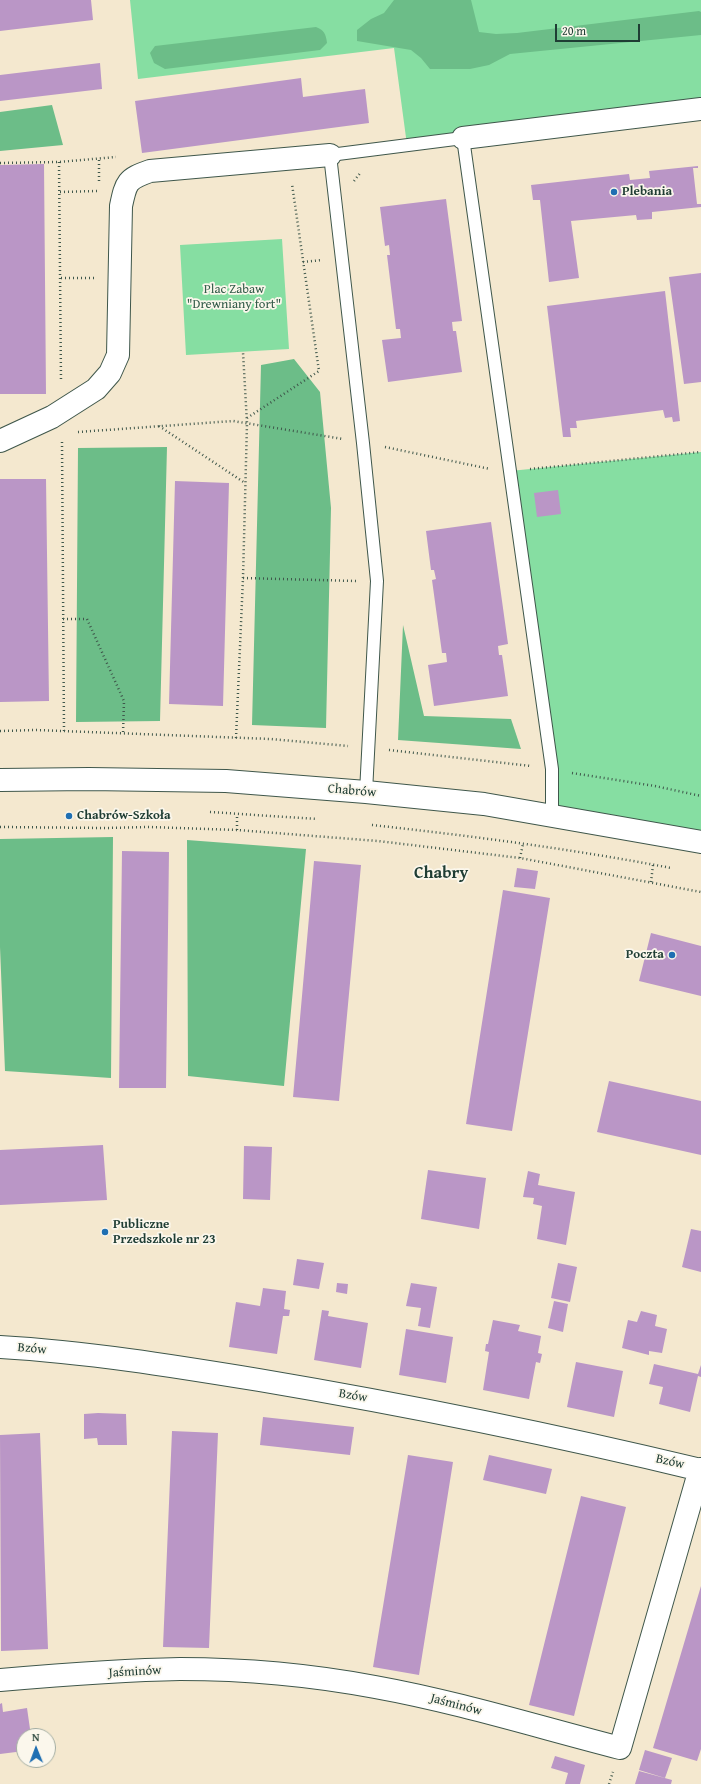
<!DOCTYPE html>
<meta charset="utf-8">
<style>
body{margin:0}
#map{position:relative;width:701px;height:1784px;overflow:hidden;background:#f4e8cf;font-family:"Gentium Book Plus",serif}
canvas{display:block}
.north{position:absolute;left:16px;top:1728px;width:40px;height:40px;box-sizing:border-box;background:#fbf7ec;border:1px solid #a3ada2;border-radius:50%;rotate:359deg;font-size:11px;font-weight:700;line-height:16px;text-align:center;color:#1f3d34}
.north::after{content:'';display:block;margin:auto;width:14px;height:18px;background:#1f6fb2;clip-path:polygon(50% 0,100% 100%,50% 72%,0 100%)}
.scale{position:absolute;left:555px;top:24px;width:85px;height:18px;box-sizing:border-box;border:2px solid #1f3d34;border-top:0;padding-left:5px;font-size:12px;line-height:14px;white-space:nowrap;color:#1f3d34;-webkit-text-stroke:3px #fbf7ec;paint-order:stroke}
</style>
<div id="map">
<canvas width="701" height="1784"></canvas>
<div class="north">N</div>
<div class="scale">20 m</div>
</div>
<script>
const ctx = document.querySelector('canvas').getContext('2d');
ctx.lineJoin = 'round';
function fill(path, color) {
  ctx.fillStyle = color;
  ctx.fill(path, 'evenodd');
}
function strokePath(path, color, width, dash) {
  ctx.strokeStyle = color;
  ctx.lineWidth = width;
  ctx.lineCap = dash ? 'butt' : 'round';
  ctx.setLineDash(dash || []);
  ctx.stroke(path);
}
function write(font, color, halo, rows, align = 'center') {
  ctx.font = font + ' "Gentium Book Plus",serif';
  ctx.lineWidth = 3.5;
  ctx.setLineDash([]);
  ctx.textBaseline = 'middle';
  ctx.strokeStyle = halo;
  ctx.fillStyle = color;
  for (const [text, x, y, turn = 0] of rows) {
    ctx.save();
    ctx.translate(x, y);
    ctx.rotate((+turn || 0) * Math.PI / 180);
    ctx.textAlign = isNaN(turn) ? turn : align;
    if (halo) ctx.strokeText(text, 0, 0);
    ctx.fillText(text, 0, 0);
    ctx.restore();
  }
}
fill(new Path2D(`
 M130,0h571v109l-294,36 -13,-97 -256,31z
 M282,239l7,110 -103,6 -6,-110z
 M701,452v390l-149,-26 -42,-345z`), '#86dea2');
fill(new Path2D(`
 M394,0h77l8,32 17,2 21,-1 182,-22 2,1v23l-191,19 -21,11 -19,4h-40l-9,-11 -10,-8 -54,-9v-11l14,-11 13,-6z
 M316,27c8,3 10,7 11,16l-7,7 -155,19 -11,-6 -4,-10 5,-7z
 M52,105l11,40 -63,6v-39z
 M294,359l26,33 11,116 -5,220 -74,-3 9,-360z
 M167,447l-7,274 -84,1 2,-274z
 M403,625l21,91 87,3 10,30 -123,-9z
 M113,837l-2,241 -106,-7 -5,-124v-108z
 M187,840l119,9 -22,237 -96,-10z`), '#6cbd88');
fill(new Path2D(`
 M0,0h91l2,20 -93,11z
 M100,63l2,26 -102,12v-26z
 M301,78l2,19 62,-8 4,34 -227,30 -7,-52z
 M44,164l2,230h-46v-229z
 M698,166v2h-5l4,36h4v3l-49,5v7l-15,1 -1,-5 -65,6 8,57 -30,4 -9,-82h-7l-2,-15 98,-11 1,6 20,-2 -1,-7z
 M446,199l16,122 -10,1 1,9h3l6,41 -74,10 -6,-42 19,-2 -1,-9h-4l-9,-74h3l-1,-10 -4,1 -5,-39z
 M701,273v109l-17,2 -15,-107z
 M665,291l15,130 -7,1 -1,-5 -7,1 -2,-8 -87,11 1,7h-7l1,9h-8l-16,-131z
 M0,479h46l3,222 -49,1z
 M175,481l54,2 -6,223 -54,-2z
 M558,490l3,24 -24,3 -3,-24z
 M491,522l17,122 -10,2 1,9h3l6,41 -74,10 -6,-41 19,-3 -1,-9h-4l-10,-73 4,-1 -2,-9h-3l-5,-39z
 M122,851l47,1 -3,236h-47z
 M314,861l47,4 -22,236 -46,-4z
 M517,868l21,3 -3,18 -21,-2z
 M503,890l47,8 -38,233 -46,-7z
 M651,933l50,13v50l-62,-15z
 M609,1081l92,20v54l-104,-23z
 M103,1145l4,55 -107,5v-55z
 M244,1146l28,1 -2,53 -27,-1z
 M428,1170l58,8 -7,51 -58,-10z
 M528,1171l12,3 -2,11 37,7 -9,53 -29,-6 5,-33 -9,-2 1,-6 -11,-1z
 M691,1229l10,2v41l-19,-5z
 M297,1259l27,4 -5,26 -26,-4z
 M558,1263l19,4 -7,35 -19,-4z
 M337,1283l11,1 -1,10 -11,-2z
 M411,1283l26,4 -7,41 -12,-2 3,-18 -15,-2z
 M263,1288l23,3 -2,18 6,1 -1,6h-6l-6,38 -48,-7 7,-45 24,4z
 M554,1301l14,3 -5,28 -15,-4z
 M322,1310l7,1 -1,5 40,7 -7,45 -47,-8z
 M641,1311l16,4 -2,11 12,3 -5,24 -13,-2v4l-27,-7 6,-28 9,2z
 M493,1320l27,5 -2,6 23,5 -3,17 4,1 -2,9 -4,-1 -7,37 -46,-9 6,-38 -4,-1 1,-7h2z
 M406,1329l47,8 -7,46 -47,-8z
 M576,1362l47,9 -9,46 -47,-10z
 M654,1364l44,10 3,-9v12l-3,-1 -8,36 -31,-8 4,-17 -14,-3z
 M98,1413l28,1 1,31h-29l-1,-7 -13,1v-25z
 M263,1417l91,10 -4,28 -90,-10z
 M172,1431l46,2 -9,215 -46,-1z
 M40,1433l8,216 -47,2 -1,-216z
 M408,1455l45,7 -34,213 -46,-8z
 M489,1455l63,14 -6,25 -63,-14z
 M581,1496l45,11 -52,209 -45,-11z
 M701,1586v163l-4,12 -44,-13z
 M2,1703l1,9 24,-4 4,28h-7v15l-24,3v-50z
 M645,1750l27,8 -7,20 -26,-8z
 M555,1756l30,9 -5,19h-15l3,-11 -17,-5z
 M639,1771l33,9 -1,4h-36z`), '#ba96c6');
const service = new Path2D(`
 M366,792l11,-211 -14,-138 -33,-288 133,-17 89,631v47`);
const minor = new Path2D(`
 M463,138l238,-29
 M0,441l52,-24 44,-28 14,-16 8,-18 3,-149c5,-24 6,-27 29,-35l180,-16
 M0,1347c87,5 173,19 259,33 148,25 296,55 442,90
 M0,1680c59,-5 121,-10 180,-11 64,0 131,6 195,18 83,15 163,40 245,61l80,-279`);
const tertiary = new Path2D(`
 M0,780l89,-1 137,2 140,11 118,12 217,38`);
strokePath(service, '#3f574b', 14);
strokePath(minor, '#3f574b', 24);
strokePath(tertiary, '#3f574b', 24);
strokePath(new Path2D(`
 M59,162l2,219
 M0,163l59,-1 57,-5
 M99,181v-22
 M354,181l7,-9
 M60,192l37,-1
 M303,262l19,-2
 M61,278h33
 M247,418l72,-47 -27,-187
 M159,426l86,57
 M78,432l155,-11 110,18
 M62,442l2,289
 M385,447l105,22
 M530,469l171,-17
 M243,578l113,3
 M63,619h24l37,82 -1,33
 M0,731l36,-1 235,9 77,7
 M236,738l7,-160 4,-155 -4,-71
 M389,750l142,16
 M572,773l83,13 46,10
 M210,812l107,7
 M372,825c100,11 200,24 299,43
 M0,827l106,1 43,-1 88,3 141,11 142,17 181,34
 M237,830v-16
 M520,858l3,-14
 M651,882l2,-17
 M609,1784l4,-12`), '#3f574b', 2.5, [1, 3]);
strokePath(service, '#fff', 12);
strokePath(minor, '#fff', 22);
strokePath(tertiary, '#fff', 22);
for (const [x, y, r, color] of [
 [614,192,4,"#1f6fb2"],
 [69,816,4,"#1f6fb2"],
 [672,955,4,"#1f6fb2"],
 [105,1232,4,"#1f6fb2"]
]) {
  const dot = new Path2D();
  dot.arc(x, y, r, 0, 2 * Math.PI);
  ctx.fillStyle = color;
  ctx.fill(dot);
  strokePath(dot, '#fbf7ec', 1.5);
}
write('bold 13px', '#1f3d34', '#fbf7ec', [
 ["Plebania",622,192],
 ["Chabrów-Szkoła",77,816],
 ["Poczta",664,955,"right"],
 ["Publiczne",113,1225],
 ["Przedszkole nr 23",113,1240]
], 'left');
write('13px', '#345d4a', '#fbf7ec', [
 ["Plac Zabaw",234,290],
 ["\"Drewniany fort\"",234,305]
]);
write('13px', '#1f3d34', '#fbf7ec', [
 ["Chabrów",352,791,5],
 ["Bzów",32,1349,5],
 ["Bzów",353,1396,10],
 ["Bzów",670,1462,13],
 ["Jaśminów",135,1672,-3],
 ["Jaśminów",456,1705,15]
]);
write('bold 17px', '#1f3d34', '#fbf7ec', [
 ["Chabry",441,874]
]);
</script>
